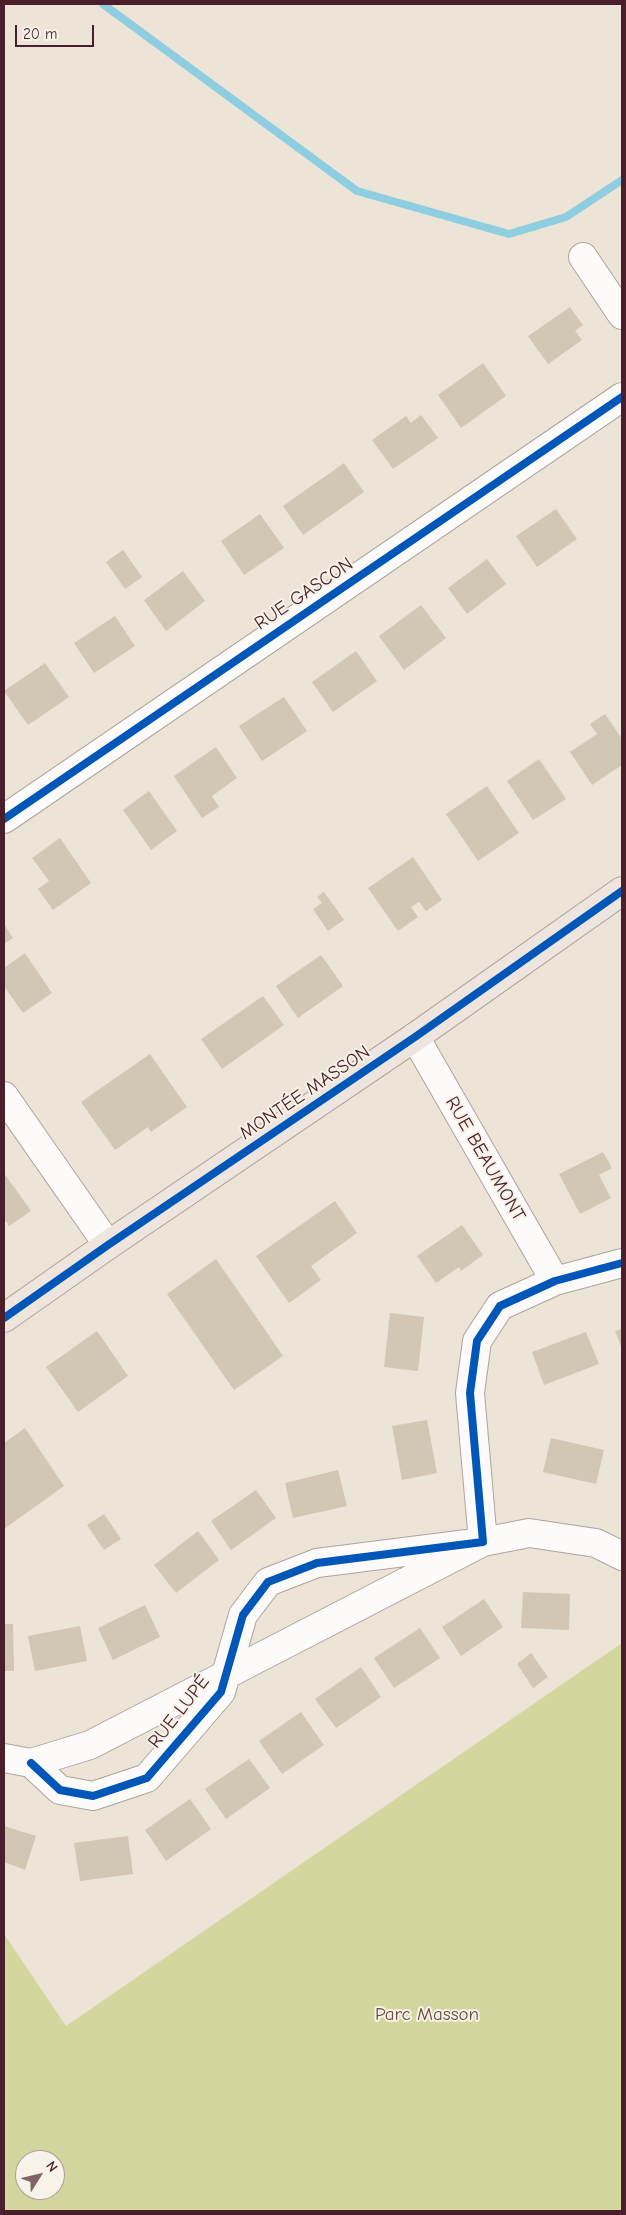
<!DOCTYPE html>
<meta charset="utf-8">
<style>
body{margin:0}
#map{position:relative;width:626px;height:2215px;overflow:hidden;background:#ebe4d7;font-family:"Comic Neue",sans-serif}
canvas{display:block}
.frame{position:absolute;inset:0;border:5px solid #4a1f2b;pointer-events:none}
.north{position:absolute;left:15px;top:2150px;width:50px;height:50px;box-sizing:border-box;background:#f7f3e8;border:1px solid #b29e9c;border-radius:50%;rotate:54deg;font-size:14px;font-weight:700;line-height:20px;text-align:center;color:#4a1f2b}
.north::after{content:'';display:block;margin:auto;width:18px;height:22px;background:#826467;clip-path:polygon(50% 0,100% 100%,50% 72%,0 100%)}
.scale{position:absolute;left:15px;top:25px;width:79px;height:22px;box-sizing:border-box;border:2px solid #4a1f2b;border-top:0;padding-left:6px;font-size:15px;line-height:18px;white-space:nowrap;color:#4a1f2b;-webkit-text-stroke:4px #f7f3e8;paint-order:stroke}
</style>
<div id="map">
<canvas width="626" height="2215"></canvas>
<div class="frame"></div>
<div class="north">N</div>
<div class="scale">20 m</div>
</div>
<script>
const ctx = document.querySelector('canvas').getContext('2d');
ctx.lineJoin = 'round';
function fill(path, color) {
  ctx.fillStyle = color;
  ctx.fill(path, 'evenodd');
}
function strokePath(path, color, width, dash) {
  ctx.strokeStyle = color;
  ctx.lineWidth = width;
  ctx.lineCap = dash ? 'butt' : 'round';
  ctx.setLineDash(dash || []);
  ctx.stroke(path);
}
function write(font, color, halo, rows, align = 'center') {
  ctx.font = font + ' "Comic Neue",sans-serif';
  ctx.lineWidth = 4;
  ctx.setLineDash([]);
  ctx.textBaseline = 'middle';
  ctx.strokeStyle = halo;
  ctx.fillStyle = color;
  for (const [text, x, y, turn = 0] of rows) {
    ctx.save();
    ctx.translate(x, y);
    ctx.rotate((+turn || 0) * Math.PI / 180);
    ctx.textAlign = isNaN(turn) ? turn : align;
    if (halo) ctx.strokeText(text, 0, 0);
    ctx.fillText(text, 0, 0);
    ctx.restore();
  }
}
fill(new Path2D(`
 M622,1643v568h-618v-277l62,92zM25,2160h30v30h-30z`), '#d3d79d');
strokePath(new Path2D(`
 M103,4l254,187 152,43 57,-17 56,-37`), '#8fcee1', 8);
fill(new Path2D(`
 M570,307l13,18 -8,6 7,9 -34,24 -20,-28z
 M483,363l23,33 -45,32 -23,-33z
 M421,415l17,23 -45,31 -21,-29 34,-24 5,7z
 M344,463l20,29 -61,43 -20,-29z
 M556,509l21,30 -40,28 -21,-31z
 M260,514l24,34 -40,27 -23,-34z
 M123,550l19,27 -17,12 -19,-27z
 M487,559l19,25 -39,30 -19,-26z
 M183,571l22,30 -39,30 -22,-31z
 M421,605l25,33 -42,32 -25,-34z
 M115,616l20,30 -41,27 -20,-30z
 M356,651l21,30 -44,31 -21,-30z
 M45,663l24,34 -41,28 -24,-34z
 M284,697l23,34 -45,30 -23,-35z
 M605,714l17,25v26l-30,20 -22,-33 27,-18 -7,-10z
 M216,747l21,31 -25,18 7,11 -17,11 -28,-42z
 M539,759l27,40 -33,21 -26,-39z
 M487,786l32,47 -41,28 -32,-47z
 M149,791l28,40 -26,19 -28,-40z
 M60,838l31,45 -38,27 -15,-21 11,-8 -17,-23z
 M413,857l29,43 -16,11 -7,-9 -8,5 7,10 -20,14 -30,-43z
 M324,892l20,28 -16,11 -15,-22 9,-6 -5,-6z
 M4,924l9,14 -9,6z
 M25,953l27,40 -29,20 -19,-27v-18z
 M321,955l22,31 -45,32 -22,-32z
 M263,996l21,29 -62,44 -21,-30z
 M150,1054l37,53 -36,25 -3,-5 -33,23 -34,-48z
 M603,1152l9,16 -13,7 12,23 -31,16 -21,-40z
 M4,1173l27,38 -22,15 -3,-5 -2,2z
 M335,1201l22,32 -46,33 10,14 -32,23 -33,-47z
 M462,1225l21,30 -22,16 -2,-4 -23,16 -19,-27z
 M216,1259l67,97 -49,34 -67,-96z
 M390,1313l34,4 -6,54 -34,-4z
 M622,1329v20l-7,-18z
 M97,1331l31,45 -50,36 -32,-45z
 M586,1332l13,32 -55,21 -12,-33z
 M427,1420l10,53 -35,7 -10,-54z
 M25,1428l39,58 -60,43v-86z
 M551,1438l53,12 -8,34 -53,-12z
 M338,1470l9,36 -54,12 -8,-35z
 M256,1490l20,28 -45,32 -20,-29z
 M104,1514l17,25 -17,11 -17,-25z
 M198,1531l21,29 -43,33 -22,-28z
 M523,1592l47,2 -1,36 -48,-2z
 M484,1599l19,28 -42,29 -19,-29z
 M145,1605l15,32 -47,23 -15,-32z
 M4,1624h9l1,47h-10z
 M80,1626l7,35 -52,10 -7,-35z
 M420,1628l20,30 -46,30 -20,-30z
 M531,1653l17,24 -15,11 -16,-24z
 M361,1667l20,30 -45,31 -21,-29z
 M301,1712l23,33 -42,29 -23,-33z
 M249,1759l21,29 -44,31 -21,-30z
 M190,1799l21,30 -45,32 -21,-31z
 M4,1826l32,10 -11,34 -21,-8z
 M128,1836l5,38 -53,7 -6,-38z`), '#d2c6b5');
const minor = new Path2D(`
 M583,257l39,58
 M4,819l618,-422
 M415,1037l140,244
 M4,1096l104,149
 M4,1758l27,5 59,-18 393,-203 46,-9 67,10 26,13
 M31,1763l29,27 33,6 54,-18 74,-86 22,-77 25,-33 49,-19 166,-21 -13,-149 7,-52 23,-35 55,-25 67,-18`);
const major = new Path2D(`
 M4,1318l104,-73 307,-208 207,-146`);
strokePath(minor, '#ada49e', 30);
strokePath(major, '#ada49e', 30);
strokePath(minor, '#fcfbf9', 28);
strokePath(major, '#eee6de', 28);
strokePath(new Path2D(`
 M4,819l618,-422
 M4,1318l104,-73 307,-208 207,-146
 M31,1763l29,27 33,6 54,-18 74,-86 22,-77 25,-33 49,-19 166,-21 -13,-149 7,-52 23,-35 55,-25 67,-18`), '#0057b8', 8);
write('19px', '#4a1f2b', '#f7f3e8', [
 ["RUE GASCON",304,594,-34],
 ["MONTÉE MASSON",305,1093,-34],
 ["RUE BEAUMONT",485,1159,60],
 ["RUE LUPÉ",179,1712,-52]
]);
write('19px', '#684a3c', '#f7f3e8', [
 ["Parc Masson",427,2015]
]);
</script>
